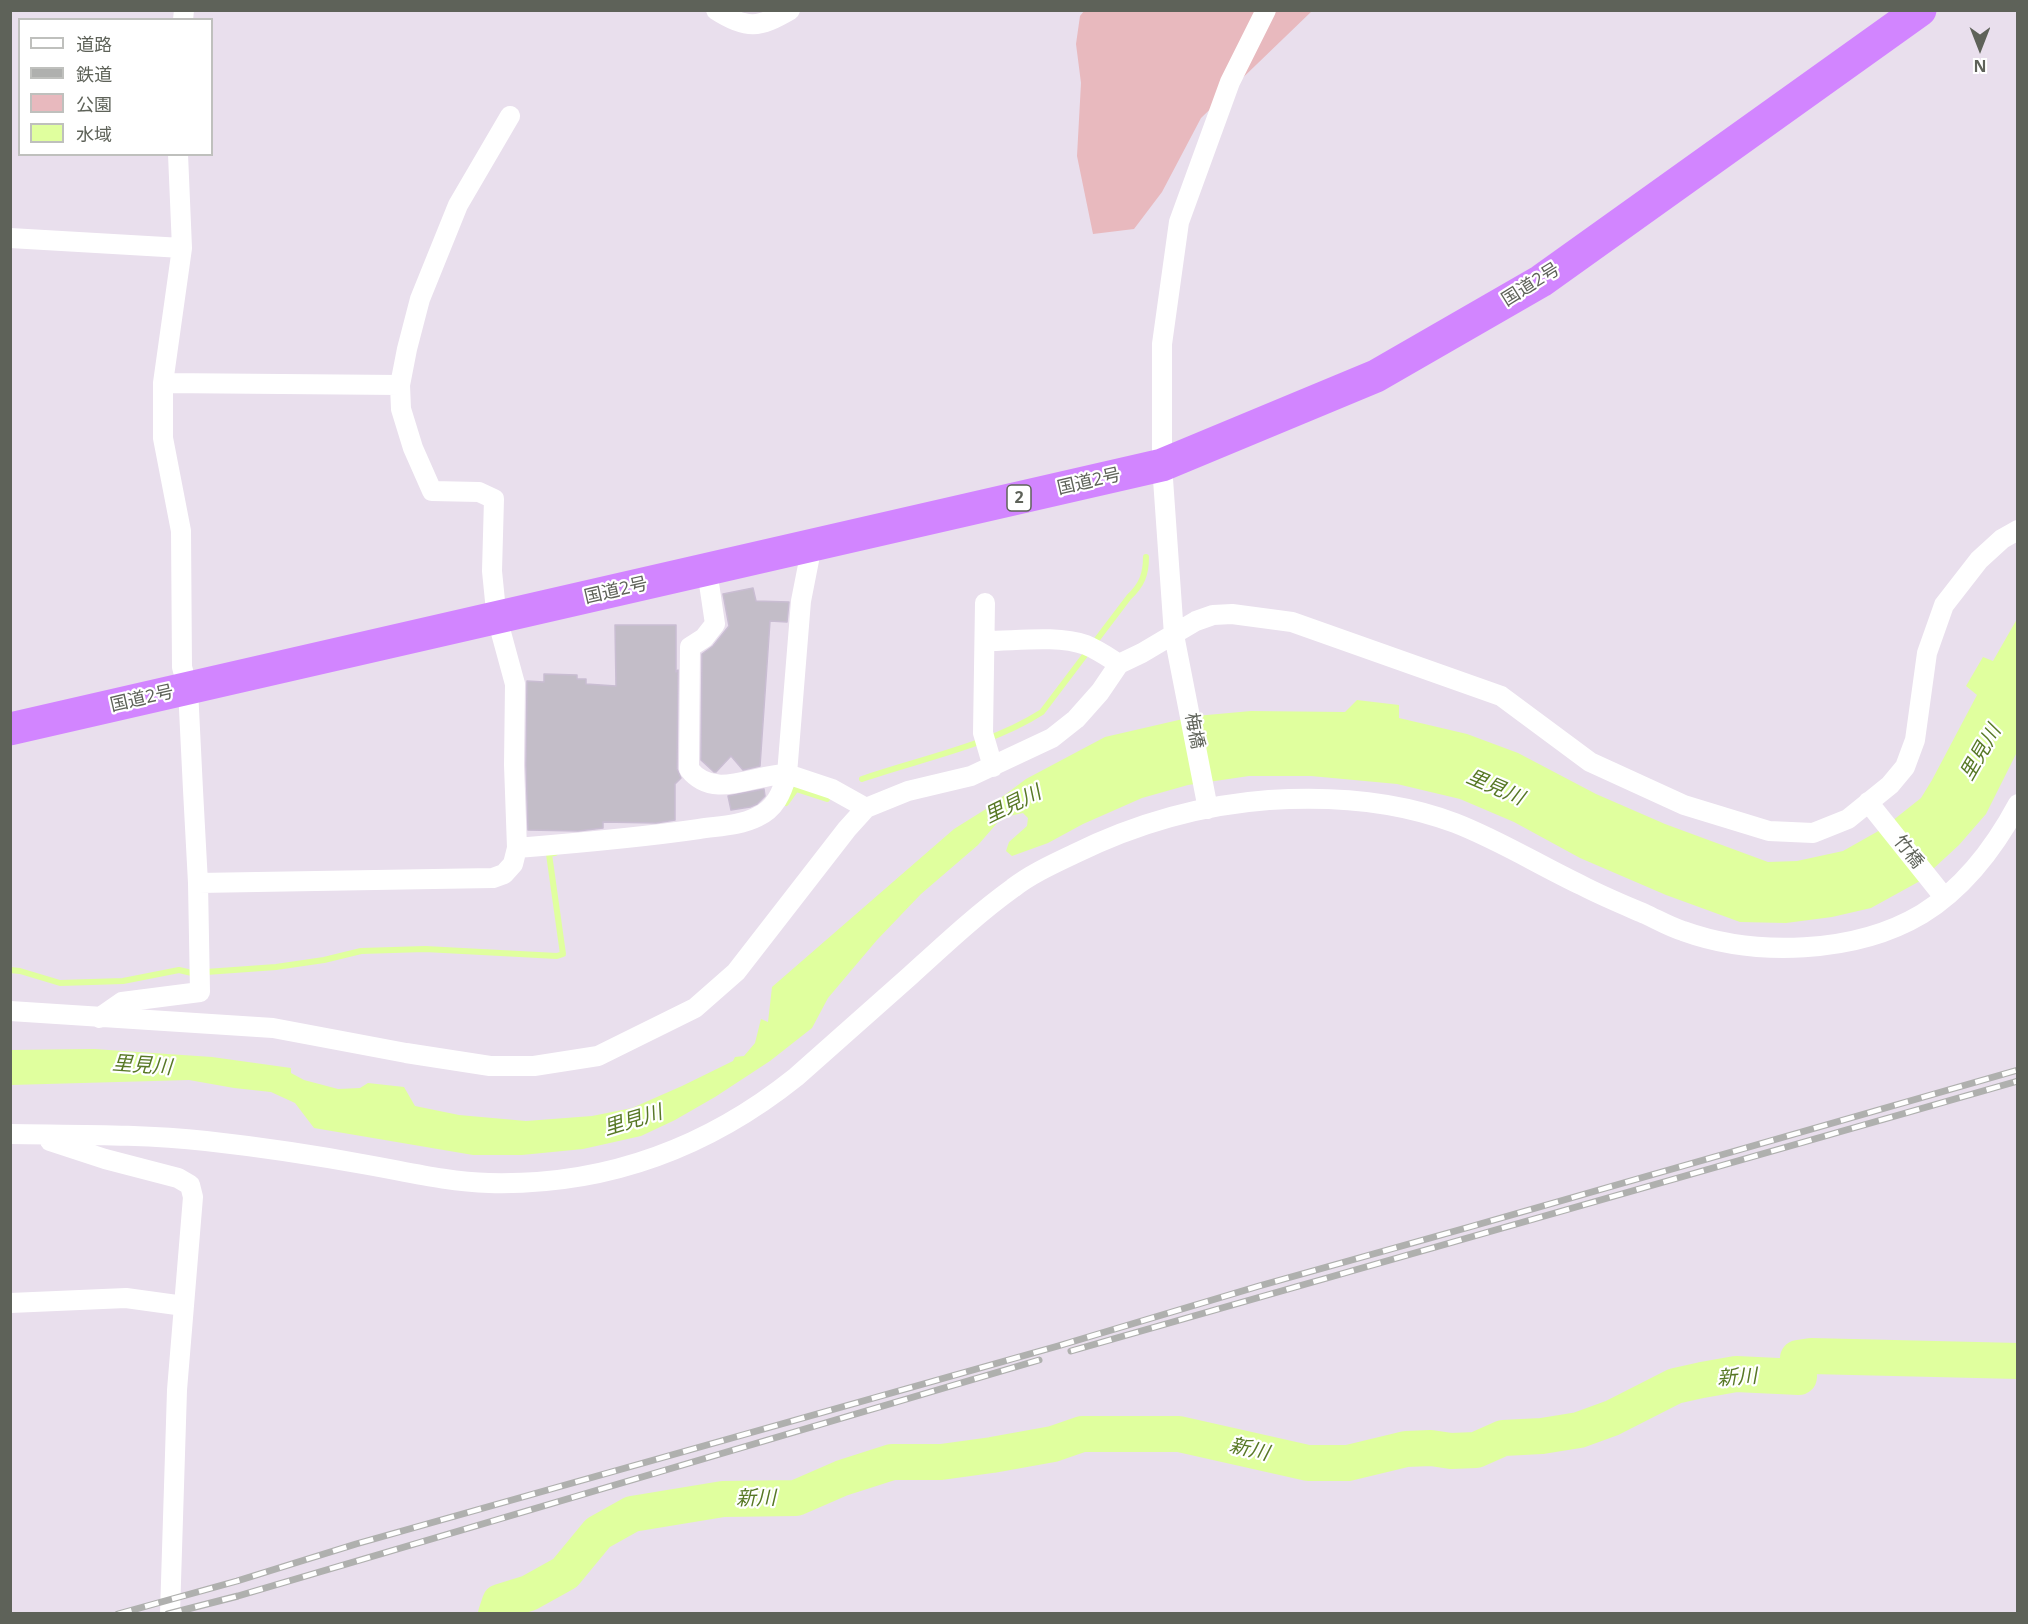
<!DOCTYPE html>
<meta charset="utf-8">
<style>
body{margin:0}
#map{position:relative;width:2028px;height:1624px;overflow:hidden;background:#e9dfed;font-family:"Open Sans","Noto Sans JP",sans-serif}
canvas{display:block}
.frame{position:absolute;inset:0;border:12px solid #5e6259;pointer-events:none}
.legend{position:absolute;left:18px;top:18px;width:195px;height:138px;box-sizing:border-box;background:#fff;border:2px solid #bfc0bd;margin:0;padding:8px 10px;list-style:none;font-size:18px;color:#5e6259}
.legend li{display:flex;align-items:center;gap:12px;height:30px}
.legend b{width:30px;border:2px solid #bfc0bd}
.north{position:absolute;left:1950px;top:18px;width:60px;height:60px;-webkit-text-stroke:4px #fff;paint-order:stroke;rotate:180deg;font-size:16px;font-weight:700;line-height:24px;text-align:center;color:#5e6259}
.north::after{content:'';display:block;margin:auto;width:21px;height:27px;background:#5e6259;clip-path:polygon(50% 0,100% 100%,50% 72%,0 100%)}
</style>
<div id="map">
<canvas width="2028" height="1624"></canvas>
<div class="frame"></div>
<ul class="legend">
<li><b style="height:8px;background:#fff"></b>道路</li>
<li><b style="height:8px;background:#afb0ae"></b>鉄道</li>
<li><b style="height:16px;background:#e8b9be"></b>公園</li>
<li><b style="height:16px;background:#e0ff9e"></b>水域</li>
</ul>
<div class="north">N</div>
</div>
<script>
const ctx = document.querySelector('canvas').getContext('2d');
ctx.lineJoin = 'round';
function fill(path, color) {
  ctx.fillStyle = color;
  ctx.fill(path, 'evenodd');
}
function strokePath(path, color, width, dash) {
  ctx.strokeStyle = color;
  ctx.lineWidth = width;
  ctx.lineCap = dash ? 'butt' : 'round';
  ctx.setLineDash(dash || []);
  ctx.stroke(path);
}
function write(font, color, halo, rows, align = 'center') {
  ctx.font = font + ' "Open Sans","Noto Sans JP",sans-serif';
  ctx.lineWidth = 4.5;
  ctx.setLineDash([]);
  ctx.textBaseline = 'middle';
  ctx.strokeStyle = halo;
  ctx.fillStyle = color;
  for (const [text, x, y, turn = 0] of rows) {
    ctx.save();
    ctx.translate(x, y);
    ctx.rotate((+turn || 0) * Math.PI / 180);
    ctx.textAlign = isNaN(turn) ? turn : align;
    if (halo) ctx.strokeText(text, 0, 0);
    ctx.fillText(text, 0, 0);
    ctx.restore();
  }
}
fill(new Path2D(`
 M1084,11h228l-111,107 -39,74 -28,37 -41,5 -16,-78 4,-73 -5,-39 4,-28z`), '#e8b9be');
fill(new Path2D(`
 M2017,619v133l-31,62 -27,31 -39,36 -49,27 -39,9 -46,6 -46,-1 -74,-27 -86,-37 -66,-36 -54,-23 -63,-15 -86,-8h-62l-61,9 -46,13 -59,26 -35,19 -36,13 -6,-5 3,-9 18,-16 1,-8 -5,-5 -14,3 -11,6 -20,23 -57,49 -44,46 -33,39 -16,19 -16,30 -42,33 -55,36 -40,23 -34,16 -58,13 -61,6h-49l-159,-27 -19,-25 -24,-11 -37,-4 -45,-8 -178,5 -1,-35 84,-1 118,8 79,11v5l13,7 34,9 22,-1 8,-5 36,4 11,19 44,9 67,6 66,-5 40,-8 50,-22 51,-25 2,-4 9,-1 11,-13 6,-24 7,3 4,-35 182,-158 32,-20 40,-30 79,-42 91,-21 55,-5 94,1 12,-12 42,5v13l68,16 51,19 78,41 69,30 103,38 29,-1 46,-10 39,-22 39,-31 11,-18 45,-85 -11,-9 17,-29 10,4z`), '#e0ff9e');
strokePath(new Path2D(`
 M862,779c58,-20 129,-34 180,-67l87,-115c13,-12 17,-23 17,-40
 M786,803l10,-14 31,10
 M10,970l10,1 40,12 63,-2 56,-11 13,3 84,-6 48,-7 37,-9 64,-2 132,7 6,-2 -14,-100 6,-1`), '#e0ff9e', 6);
strokePath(new Path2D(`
 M496,1614l4,-12 29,-9 36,-20 33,-40 34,-19 91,-15 73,-1 46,-20 50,-16h49l51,-7 61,-11 29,-10h97l129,29h40l58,-14 25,-1 20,3 25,-1 27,-12 39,-2 37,-6 33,-12 63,-32 27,-6 34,-6 63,3 -1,-19 13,-2 207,5`), '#e0ff9e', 36);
const building = new Path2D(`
 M753,588l3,13 33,1 -2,20 -17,-1 -10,145 -17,4 -12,-14 -15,16h-2l-13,-12 1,-106 11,-8 16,-20 -6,-32z
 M615,625h61v47l2,-2 -1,99 4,9 -6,6v36l-19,3 -53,-1v6l-25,3 -50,-1 -2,-65 1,-84 17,1v-8l33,1v4h9v5l30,2z
 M764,789l1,7 -8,8 -7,3 -19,3 -3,-14z`);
fill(building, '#c3bdc8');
strokePath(building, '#c9bdd2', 1.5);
strokePath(new Path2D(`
 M716,10c31,20 43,18 74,0
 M183,20l1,-10
 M10,238l172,10
 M163,383l237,2
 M707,570l8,54 -11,14 -14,9 -1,122c25,32 64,5 98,5l14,-173 11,-56
 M985,603l-2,130 10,34
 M986,641c30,0 71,-6 100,4 12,5 22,12 33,19
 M1868,802l76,95
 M1208,809l-34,-174 -12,-170v-121l17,-122 51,-140 36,-72
 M517,848c61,-5 121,-10 182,-19 18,-3 40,-3 58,-12 18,-8 25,-24 30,-43l45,15 34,19
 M198,883l295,-5 11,-4 9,-10 4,-16 -3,-83 1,-81 -18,-66 -2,-17 -3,-30 2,-72 -15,-7 -47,-1 -19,-43 -12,-39 -1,-24 7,-36 13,-50 38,-94 52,-89
 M10,1011l263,17 133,25 84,13h44l64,-10 97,-48 41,-36 111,-143 19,-21 42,-17 63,-15 81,-38 24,-19 24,-27 19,-28 23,-11 54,-32 17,-6 19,-1 60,8 209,74 89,66 94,43 85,26 44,2 35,-14 42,-34 15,-18 10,-27 12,-87 17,-48 35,-45 23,-21 16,-9
 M99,1018l23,-16 78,-10 -2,-109 -5,-93 -5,-101 -6,-22 -1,-136 -18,-93v-55l19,-135 -4,-94
 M10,1134c66,1 131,0 196,7 54,6 108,14 162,24 40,7 80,17 121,18 116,3 217,-34 307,-106 38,-34 77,-68 115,-102 33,-30 66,-61 102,-87 18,-14 40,-24 61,-34 61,-30 126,-49 195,-54 61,-4 128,1 186,23 44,17 84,42 126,62 21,11 43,20 64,29 13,6 25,13 38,17 72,26 172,23 239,-17 42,-26 73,-67 96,-110
 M50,1141l55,18 73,19 12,7 3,12 -16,193 -7,224
 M10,1303l116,-5 58,8`), '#fff', 20);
strokePath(new Path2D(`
 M10,729l1152,-264 214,-89 165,-95 379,-271`), '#d285ff', 33);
const rail = new Path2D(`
 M1071,1351l947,-270
 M118,1614l119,-33 119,-37 702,-198 201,-60 214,-60 545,-156
 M168,1614l70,-18 801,-236`);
strokePath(rail, '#afb0ae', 7);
strokePath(rail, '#fff', 4.5, [14]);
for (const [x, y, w] of [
 [1019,498,24]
]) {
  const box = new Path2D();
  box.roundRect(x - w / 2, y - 13, w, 26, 4.5);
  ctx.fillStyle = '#fff';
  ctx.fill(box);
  strokePath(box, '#5e6259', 1.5);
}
write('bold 16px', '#5e6259', null, [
 ["2",1019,498]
]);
write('18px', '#5e6259', '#fff', [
 ["国道2号",1531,285,-32],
 ["国道2号",1089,482,-13],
 ["国道2号",616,591,-13],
 ["国道2号",142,699,-13],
 ["梅橋",1194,731,79],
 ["竹橋",1908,852,52]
]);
write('italic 20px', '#577825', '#fff', [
 ["里見川",1981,753,-60],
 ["里見川",1495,788,23],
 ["里見川",1013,805,-26],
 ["里見川",142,1066,4],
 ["里見川",633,1121,-17],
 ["新川",1737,1378,-4],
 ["新川",1249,1450,13],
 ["新川",756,1499,-1]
]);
</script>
